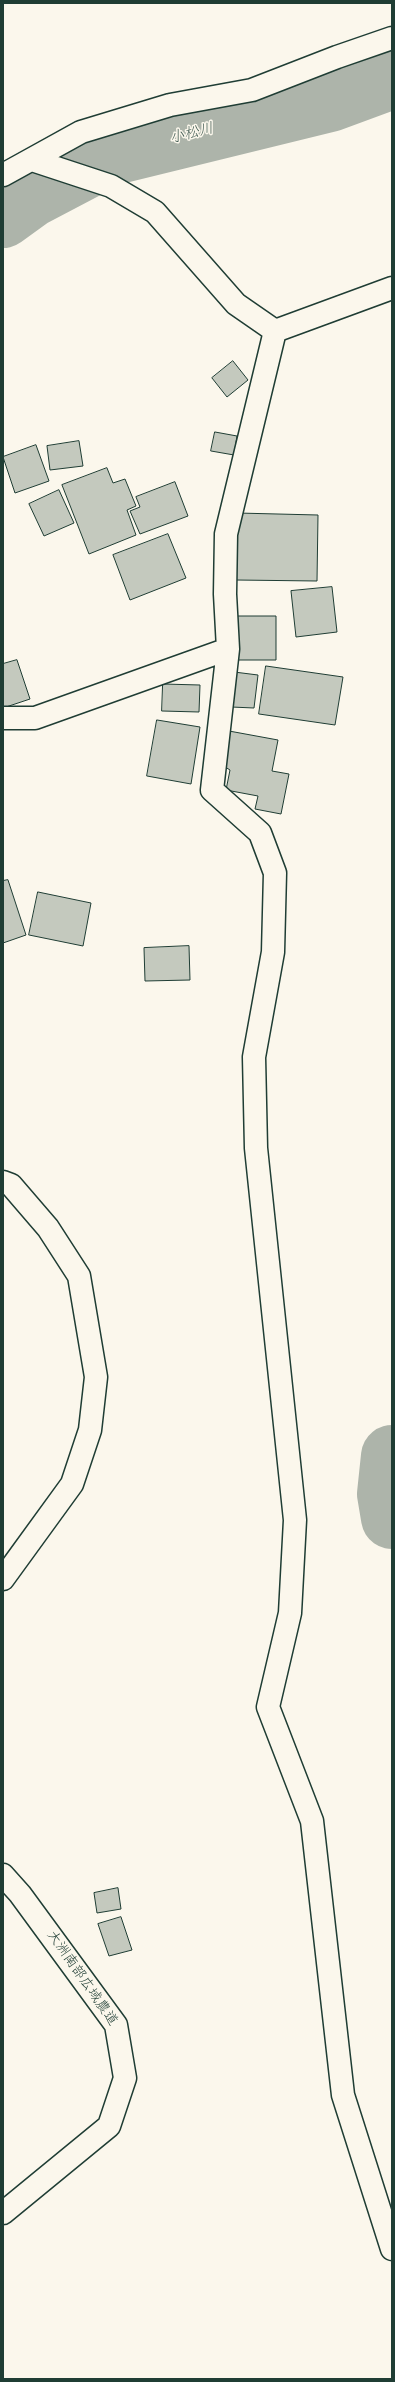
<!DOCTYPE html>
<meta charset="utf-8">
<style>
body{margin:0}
#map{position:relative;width:395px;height:2382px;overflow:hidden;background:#fbf7ec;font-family:"Gochi Hand",sans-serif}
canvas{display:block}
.frame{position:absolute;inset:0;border:4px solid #1f3d34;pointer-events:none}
</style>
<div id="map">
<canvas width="395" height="2382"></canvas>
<div class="frame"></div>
</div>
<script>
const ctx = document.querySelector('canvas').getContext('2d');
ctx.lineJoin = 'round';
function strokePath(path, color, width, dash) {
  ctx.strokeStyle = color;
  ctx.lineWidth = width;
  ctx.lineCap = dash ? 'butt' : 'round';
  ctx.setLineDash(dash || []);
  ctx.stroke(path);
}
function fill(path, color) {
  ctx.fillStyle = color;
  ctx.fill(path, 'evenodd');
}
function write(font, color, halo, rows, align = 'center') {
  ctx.font = font + ' "Gochi Hand","Klee One",sans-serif';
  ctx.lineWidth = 3;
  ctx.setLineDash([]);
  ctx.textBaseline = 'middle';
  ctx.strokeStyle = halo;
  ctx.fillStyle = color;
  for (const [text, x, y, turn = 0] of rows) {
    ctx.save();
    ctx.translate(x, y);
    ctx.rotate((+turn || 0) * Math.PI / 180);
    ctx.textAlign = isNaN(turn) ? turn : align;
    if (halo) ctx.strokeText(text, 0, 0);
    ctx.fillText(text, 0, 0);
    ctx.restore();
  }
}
strokePath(new Path2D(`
 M3,217l29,-21 78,-41 220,-54 62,-23
 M392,1456l-4,38 4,24`), '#adb4aa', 62);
const building = new Path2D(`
 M233,361l15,19 -21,17 -15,-19z
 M215,432l22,4 -3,19 -23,-4z
 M79,441l4,25 -33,4 -3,-24z
 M36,445l13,36 -34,12 -12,-36z
 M107,468l6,15 12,-4 11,27 -9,4 9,25 -47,19 -27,-69z
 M175,482l13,34 -48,18 -10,-23 10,-4 -4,-10z
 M59,490l15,33 -30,13 -15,-32z
 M237,513l81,2 -1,66 -82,-1z
 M168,534l18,44 -56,22 -17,-45z
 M332,587l5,45 -41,5 -5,-46z
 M235,616h41v44h-41z
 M17,660l13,39 -27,9v-44z
 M266,666l77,11 -8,48 -76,-11z
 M234,672l24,3 -4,33 -23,-1z
 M163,684l37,1 -1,27 -37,-1z
 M157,720l43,7 -9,57 -44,-8z
 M229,731l49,9 -6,31 17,3 -8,40 -26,-5 3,-13 -32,-6 4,-20 -8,-5z
 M8,880l18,55 -23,8v-62z
 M38,892l53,11 -8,43 -54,-11z
 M189,946l1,34 -45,1 -1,-33z
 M118,1888l3,21 -24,4 -3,-20z
 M121,1917l11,33 -23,6 -11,-32z`);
fill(building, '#c4c9be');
strokePath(building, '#1f3d34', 1);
const minor = new Path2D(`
 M32,160l79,26 44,26 81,92 39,27
 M3,175l78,-43 89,-27 82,-15 85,-33 55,-19
 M275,331l-49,203 -1,60 3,55 -16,141 48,43 15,40 -2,79 -19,105 2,91 39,372 -5,93 -22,94 44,114 31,274 49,154
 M275,331l117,-43
 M3,718h32l193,-69`);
const tertiary = new Path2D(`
 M3,1182l8,3 37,43 31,48 17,101 -6,53 -18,54 -69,95
 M3,1875l17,19 96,131 9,53 -16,48 -106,87`);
strokePath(minor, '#1f3d34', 25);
strokePath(tertiary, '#1f3d34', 25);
strokePath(minor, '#fbf7ec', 22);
strokePath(tertiary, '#fbf7ec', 22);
write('14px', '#1f3d34', '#fbf7ec', [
 ["大洲南部広域農道",81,1979,55]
]);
write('italic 15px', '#425b52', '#fbf7ec', [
 ["小松川",192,135,-14]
]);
</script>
